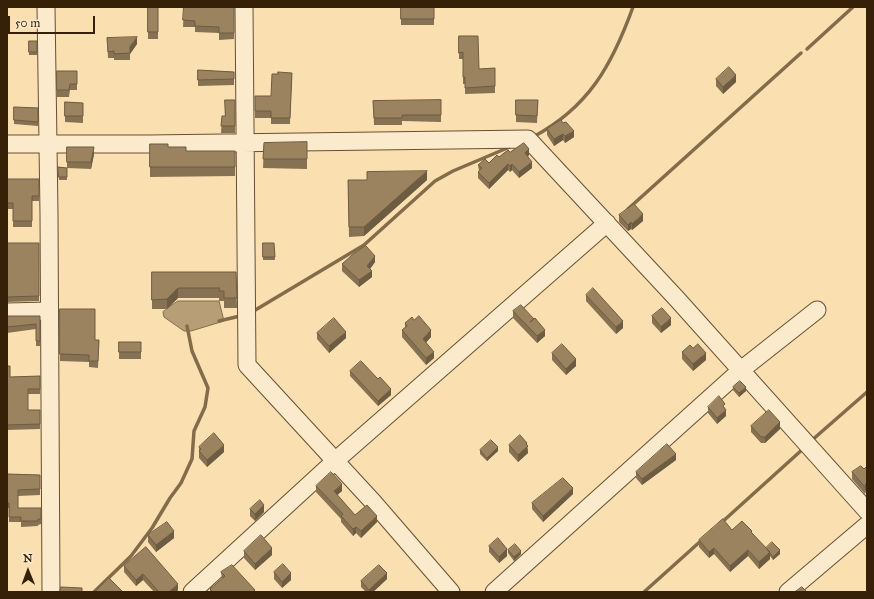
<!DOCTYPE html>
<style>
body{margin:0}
#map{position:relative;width:874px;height:599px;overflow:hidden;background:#fadfb1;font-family:"IM FELL Great Primer",serif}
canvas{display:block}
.frame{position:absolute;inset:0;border:8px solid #362007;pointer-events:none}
.north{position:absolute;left:8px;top:551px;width:40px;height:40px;-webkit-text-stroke:3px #fceacc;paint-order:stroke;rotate:359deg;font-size:11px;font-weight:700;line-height:16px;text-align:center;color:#362007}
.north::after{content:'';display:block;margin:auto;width:14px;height:18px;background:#362007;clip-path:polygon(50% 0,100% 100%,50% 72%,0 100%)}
.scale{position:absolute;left:8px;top:16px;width:87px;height:18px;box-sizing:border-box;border:2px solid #362007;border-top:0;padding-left:5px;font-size:12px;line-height:14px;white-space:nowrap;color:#362007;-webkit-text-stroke:3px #fceacc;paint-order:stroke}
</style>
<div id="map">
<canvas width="874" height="599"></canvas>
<div class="frame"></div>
<div class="north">N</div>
<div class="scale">50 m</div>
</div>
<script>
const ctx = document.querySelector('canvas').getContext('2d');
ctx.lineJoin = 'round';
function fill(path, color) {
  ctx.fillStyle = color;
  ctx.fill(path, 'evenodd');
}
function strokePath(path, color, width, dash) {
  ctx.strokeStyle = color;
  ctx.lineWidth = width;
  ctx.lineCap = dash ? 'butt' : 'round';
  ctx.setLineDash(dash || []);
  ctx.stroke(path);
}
const water = new Path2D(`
 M178,301h41l5,20 -33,10h-7l-20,-14 -1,-5z`);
fill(water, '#b79e77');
strokePath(water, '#836c4a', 1);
strokePath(new Path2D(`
 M807,49l46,-42
 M533,137c56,-30 79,-72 100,-130
 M628,209l173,-156
 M252,312l112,-67 71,-64 18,-10 59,-25
 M219,321l21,-5
 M811,441l56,-49
 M721,523l83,-75
 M94,592l37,-36 21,-28 18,-30 11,-15 11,-24 2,-28 11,-24 3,-19 -16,-37 -5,-25
 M644,592l59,-53`), '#836c4a', 3.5);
const minor = new Path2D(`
 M46,7l3,207 2,378
 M244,7l3,358 127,138 77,89
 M7,144h141l380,-5 149,160 190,212
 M7,312l42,-1
 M192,592l143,-131 272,-238
 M494,592l247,-222 76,-60
 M788,592l79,-67`);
strokePath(minor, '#675032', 19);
strokePath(minor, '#fceacc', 17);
fill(new Path2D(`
 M148,7h10v32h-10z
 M184,7h50v32l-15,1v-7l-24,-1v-5h-12z
 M401,7h33v18h-33z
 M459,36l20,33 16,-1v25l-30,1v-10h-2v-25h-4z
 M107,38l30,6 -7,10v6h-16v-2h-6z
 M29,41h8v14h-8z
 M198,70l36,2v13l-36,1z
 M57,71h20v19h-7l-1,7h-12z
 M292,73l-2,51h-19v-6h-16v-22h16l7,-22z
 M716,79l20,3 -13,12 -7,-8z
 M235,100v33h-14l1,-17h3z
 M441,100v22l-39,-1v4h-28l-1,-24z
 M516,100h22l-1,23 -21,-1z
 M65,102l18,1v20l-18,-1z
 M14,107l24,1v18l-24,-2z
 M547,129l27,8 -9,6 -2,-3 -9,6 -7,-11z
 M307,142v27l-44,-1 1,-25z
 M150,144l18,3 18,4h49v25l-85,1z
 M67,147l27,7 -3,15 -24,-1v12h-8l-1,-13 9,1z
 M510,152l19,3 -1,1 4,12 -13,10 -7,-8 -2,2 -2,-2 -19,19 -11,-11v-6l1,-1 -1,-6 11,-2z
 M7,179h32v22h-7v26h-19v-18h-6z
 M348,180h79l-63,56 -15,1z
 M619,215l24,6 -11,9 -1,-1 -3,2 -9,-9z
 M7,243h32v58l-32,1z
 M263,243h11l1,17h-12z
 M375,262l-5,7 2,8 -13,10 -17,-16v-7z
 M152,272h84l1,36h-13v-7h-5v-3h-41l-11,11h-15z
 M586,295l37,33 -7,6 -30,-33z
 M60,309l35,31h4l-1,28 -9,-1v-5l-29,-1z
 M513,311l21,8 11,17 -8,7 -24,-25z
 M7,316h33v30h-4v-17l-29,4z
 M652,316l19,9 -10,8 -9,-10z
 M405,323l26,14 -5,5 8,16 -8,7 -24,-28v-7l3,-2z
 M317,333l29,5 -17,15 -12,-14z
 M119,342h22v17h-22z
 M693,348l13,12 -13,11 -11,-12v-7z
 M552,353l24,13 -10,9 -14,-15z
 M7,366l3,11 30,-1v18h-12v16h12v19l-33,1z
 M350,371l41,24 -13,11 -28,-30z
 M733,387l13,4 -7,6 -6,-7z
 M708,407l17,1 1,8 -9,8 -9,-11z
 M751,426l29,3 -15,14h-4l-10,-11z
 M509,445l18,1 1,7 -10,9 -9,-10z
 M199,447l25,5 -17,15 -8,-9z
 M480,450l18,1 -11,10 -7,-7z
 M676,460l-34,25 -6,-7v-6z
 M867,466v24l-1,-1 -1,5 -13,-15v-7l12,-3z
 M7,474l33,1v20l-22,1v12h23v16l-3,1v1l-17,1v-5h-12v-14h-2z
 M316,486l26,5 -5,4 18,20 22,7 -16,16 -5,-5 -3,3 -12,-14v-3l-25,-27z
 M573,494l-30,28 -11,-13v-6z
 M250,509l14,3 -9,9 -5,-5z
 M732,530l20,4 14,14 14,6 -7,6 -3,-4v3l-11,10 -11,-13 -18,16 -16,-18 -5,4 -10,-11v-7z
 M148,535l26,3 -18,14 -8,-10z
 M489,546l18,10 -8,7 -10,-11z
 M146,547l32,43 -2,2h-22l-11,-12 -7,6 -12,-14v-6z
 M508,550l13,4 -7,7 -6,-8z
 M244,551l28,4 -17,15 -11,-12z
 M221,572l34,20h-45v-3l12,-10z
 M274,572l17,8 -9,8 -8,-9z
 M387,579l-14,13h-7l-5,-5v-6z`), '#867152');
fill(new Path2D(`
 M137,37v7l-7,10v-7z
 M736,75v7l-13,12v-7z
 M574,131v6l-9,6v-7z
 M563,134v6l-9,6v-7z
 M94,147v7l-3,15v-7z
 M529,149v6l-4,4v-6z
 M532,162v6l-13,10v-6z
 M508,164v6l-19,19v-6z
 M512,164v6l-2,2v-6z
 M427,171v9l-63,56v-9z
 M643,214v7l-11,9v-6z
 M631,222v7l-3,2v-6z
 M375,256v6l-8,11v-7z
 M372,271v6l-13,10v-7z
 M178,288v10l-11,11v-10z
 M671,318v7l-10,8v-6z
 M623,321v7l-7,6v-7z
 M431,330v7l-8,9v-7z
 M545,330v6l-8,7v-7z
 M346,332v6l-17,15v-7z
 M434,352v6l-8,7v-7z
 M706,353v7l-13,11v-7z
 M576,359v7l-10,9v-6z
 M746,387v4l-7,6v-4z
 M391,389v6l-13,11v-5z
 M726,410v6l-9,8v-6z
 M780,422v7l-15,14v-6z
 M527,443l1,10 -10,9v-7z
 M224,445v7l-17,15v-7z
 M498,447v4l-11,10v-3z
 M676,454v6l-34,25v-6z
 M866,483v6l-1,5v-7z
 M342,484v7l-8,7v-7z
 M573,488v6l-30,28v-6z
 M264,505v7l-9,9v-7z
 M377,516v6l-16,16v-7z
 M356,527v6l-3,3v-7z
 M174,531v7l-18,14v-7z
 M272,548v7l-17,15v-6z
 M714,548v6l-5,4v-6z
 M507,549v7l-8,7v-6z
 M748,550v6l-18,16v-6z
 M780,550v4l-7,6v-3z
 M521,551v3l-7,7v-4z
 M770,552v7l-11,10v-7z
 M291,573v7l-9,8v-6z
 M387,573v6l-14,13h-4v-2z
 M143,574v6l-7,6v-6z
 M178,584v6l-2,2h-7z`), '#6d5c42');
const building = new Path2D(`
 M148,7h10v25h-10z
 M184,7h50v26h-15v-6l-24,-1v-5l-12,-1z
 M401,7h33v12h-33z
 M459,36h19l1,33 16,-1v18l-30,2v-11h-2v-25l-4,1z
 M137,37l-7,10v6l-16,1v-3l-6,1 -1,-14z
 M29,41h8v11h-8z
 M729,67l7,8 -13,12 -7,-8z
 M198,70l36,2v7l-36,1z
 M57,71h20v13h-7l-1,6h-12z
 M278,72l14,1 -2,45h-19v-7h-16v-15h16l1,-22h6z
 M225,100h10v26h-14l1,-10h3z
 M441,100v15h-39v3h-28l-1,-17z
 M516,100h22l-1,16 -21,-1z
 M65,102l18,1v13h-18z
 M14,107l24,1v14l-24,-2z
 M561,120l2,3 3,-1 8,9 -9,5 -2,-2 -9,5 -7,-10z
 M307,142v17h-44l1,-16z
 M524,143l5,6 -4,4 7,9 -13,10 -7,-8 -2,2 -2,-2 -19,19 -11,-11 4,-4 -4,-3 7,-6 4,4 8,-8 2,2 9,-7 2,2z
 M150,144h18v3h18v4h49v16h-85z
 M67,147h27l-3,15h-24z
 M58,167l9,1v9h-8z
 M427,171l-63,56h-15l-1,-47h19v-8z
 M7,179h32v17h-7v25h-19v-18h-6z
 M634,204l9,10 -11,10 -1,-2 -3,3 -9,-10z
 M7,243h32v53l-32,1z
 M263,243h11l1,14h-12z
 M366,246l9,10 -8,10 5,5 -13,9 -17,-16 10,-9z
 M152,272h84l1,26h-13v-7h-5l1,-3h-42l-11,11 -15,1z
 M593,288l30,33 -7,6 -30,-32z
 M521,305l13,14 -4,3 5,-4 10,12 -8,6 -24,-25z
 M662,308l9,10 -10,9 -9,-11z
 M60,309h35v31h4l-1,21h-9v-6l-29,-1z
 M7,316h33v25h-4v-17l-29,3z
 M419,316l12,14 -8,9 11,13 -8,6 -24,-28 5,-4 -2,-3 7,-6 2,3z
 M334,318l12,14 -17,14 -12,-13z
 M119,342h22v10h-22z
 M562,344l14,15 -10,10 -14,-16z
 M698,344l8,9 -13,11 -11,-12 8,-7 3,3z
 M361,361l17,18 2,-2 11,12 -13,12 -28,-30z
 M7,366h3v11l30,-1v13h-12v21h12v14l-33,1z
 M740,381l6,6 -7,6 -6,-6z
 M719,396l6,8 -2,2 3,4 -9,8 -9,-11z
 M769,410l11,12 -15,15h-4l-10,-11z
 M214,433l10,12 -17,15 -8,-9 2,-2 -2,-2z
 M520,435l7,8 -1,1 2,2 -10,9 -9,-10z
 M491,440l7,7 -11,11 -7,-8z
 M667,444l9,10 -34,25 -6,-7z
 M861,466l3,3 3,-3v18l-1,-1 -1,4 -13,-15z
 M331,472l11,12 -8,7 21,24 12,-10 10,11 -16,15 -5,-4 -3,2 -12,-13 2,-2 -27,-28z
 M7,474l33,1v14l-22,1v18h23v11h-3v2h-17v-4h-12v-14h-2z
 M563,478l10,10 -30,28 -11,-13z
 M260,500l4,5 -9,9 -5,-5z
 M723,519l9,11 10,-9 10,10 -1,1 19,20 -11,10 -11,-12 -18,16 -16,-18 -5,4 -10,-12z
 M167,522l7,9 -18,14 -8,-10z
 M261,535l11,13 -17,16 -11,-13z
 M498,538l9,11 -8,8 -10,-11z
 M772,542l8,8 -7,7 -7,-9z
 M515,544l6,7 -7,6 -6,-7z
 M146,547l32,37 -9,8h-10l-16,-18 -7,6 -12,-14z
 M283,564l8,9 -9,9 -8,-10z
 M232,565l23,25 -2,2h-40l-3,-3 15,-13 -4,-4z
 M379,565l8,8 -18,17 -8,-9z
 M109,578l14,14h-28z
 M61,587l21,1v4h-22z
 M802,587l5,5h-12z`);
fill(building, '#9c835f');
strokePath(building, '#6d5c42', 1);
</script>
